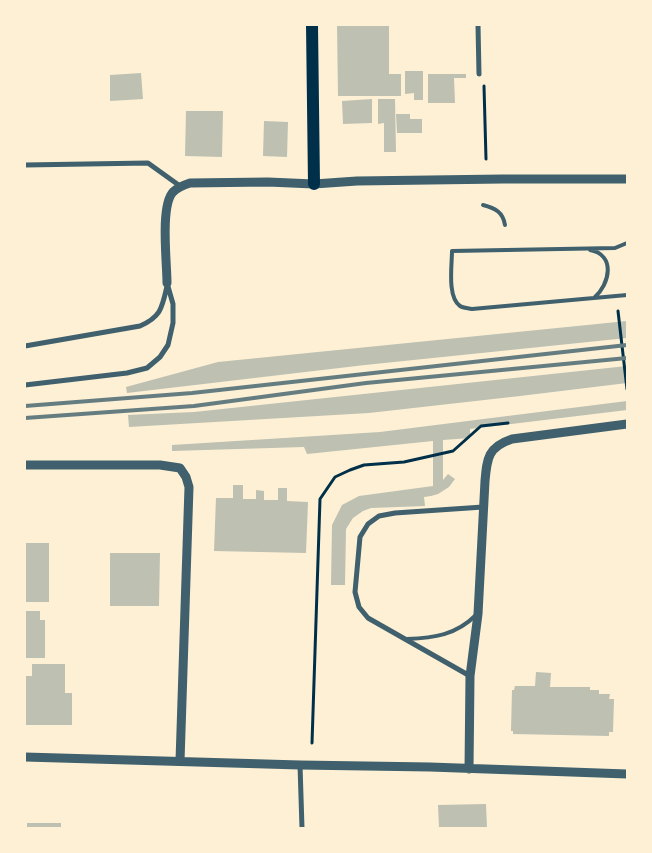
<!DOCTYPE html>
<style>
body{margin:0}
#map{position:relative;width:652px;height:853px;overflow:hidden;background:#fdf0d5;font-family:"Roboto Condensed",sans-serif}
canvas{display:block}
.frame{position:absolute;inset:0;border:26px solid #fdf0d5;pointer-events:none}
</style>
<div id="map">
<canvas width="652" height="853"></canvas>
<div class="frame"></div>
</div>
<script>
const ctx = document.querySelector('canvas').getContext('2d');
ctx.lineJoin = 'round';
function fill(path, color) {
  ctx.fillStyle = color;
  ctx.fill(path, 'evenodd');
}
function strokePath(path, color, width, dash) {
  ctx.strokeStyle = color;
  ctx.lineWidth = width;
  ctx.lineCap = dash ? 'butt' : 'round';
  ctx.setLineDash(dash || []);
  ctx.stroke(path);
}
fill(new Path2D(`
 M337,25h52v49h12v22h-63z
 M405,71h18v29h-9v-7l-9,1z
 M141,73l2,26 -33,2v-26z
 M428,74h38v4h-12l1,25h-27z
 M372,99v24l-29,1 -1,-23z
 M378,99h17l1,53h-12v-29l-6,1z
 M186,111h37l-1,46 -37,-1z
 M396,114h14v5h12v14h-25z
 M264,121l24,1 -1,35 -24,-1z
 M627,321v17l-262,27 -238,28 -1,-6 92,-25z
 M627,366v17l-107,13 -151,17 -240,14 -1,-12 66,-3z
 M627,401v9l-157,19v9l-27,2v40l5,-6 7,5 -6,8 -11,7 -7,2 -7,1 1,9 -54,2 -8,3 -10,7 -7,11 -1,56h-14l1,-60 10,-20 17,-9 74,-10v-45l-126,13 -3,-7 -132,4v-6l208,-13z
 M233,485h10v14h13v-9l8,1v9h14v-12h9v13l21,1 -2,51 -92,-2 2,-53h17z
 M25,543h24v59h-24z
 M110,553h50l-1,53h-49z
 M25,611h15v9h5v38h-20z
 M32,664h33v29h7v32h-47v-49h7z
 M536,672l15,1 -1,14h40v3h9v4h11l-1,5h5l-1,33h-4v4l-96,-2v-3h-2l1,-41h2l1,-4h20z
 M486,804l1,24h-48l-1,-23z
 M27,823h34v5h-34z`), '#bec0b2');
strokePath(new Path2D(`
 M484,86l2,73
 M618,311l9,78
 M312,743l8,-244 15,-22 15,-7 14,-5 40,-3 49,-11 28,-25 27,-3`), '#003049', 3);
strokePath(new Path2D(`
 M483,205c12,3 20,7 22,20
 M627,243l-12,5 -163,3c0,14 -5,46 8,55 3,2 8,2 12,3l155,-14
 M590,250c26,5 20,34 4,48
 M407,639c27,-1 49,-4 69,-24`), '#3f606c', 4);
strokePath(new Path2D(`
 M478,25l1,49
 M25,165l123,-2 32,23
 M25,346l115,-20c21,-9 22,-18 27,-40
 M25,385l102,-12 20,-5 13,-11 8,-12 5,-22v-19l-6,-21
 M470,676l-102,-58 -9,-11 -4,-15 5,-55 8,-13 11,-8 16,-3 88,-6
 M300,765l2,63`), '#3f606c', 5);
strokePath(new Path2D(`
 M167,283c0,-20 -7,-77 6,-91 5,-5 11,-7 17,-9l78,-1 46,2 43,-3 146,-2h124
 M25,465h135l20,3 6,9 3,10 -9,274
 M25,757l275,8 130,2 197,7
 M469,769l1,-93 8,-62 7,-133c2,-23 3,-34 27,-42l115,-15`), '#3f606c', 9);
strokePath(new Path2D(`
 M312,25l2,159`), '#003049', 12);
strokePath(new Path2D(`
 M25,406l167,-13 435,-48
 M25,418l169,-12 172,-23 261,-25`), '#657d81', 4);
</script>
